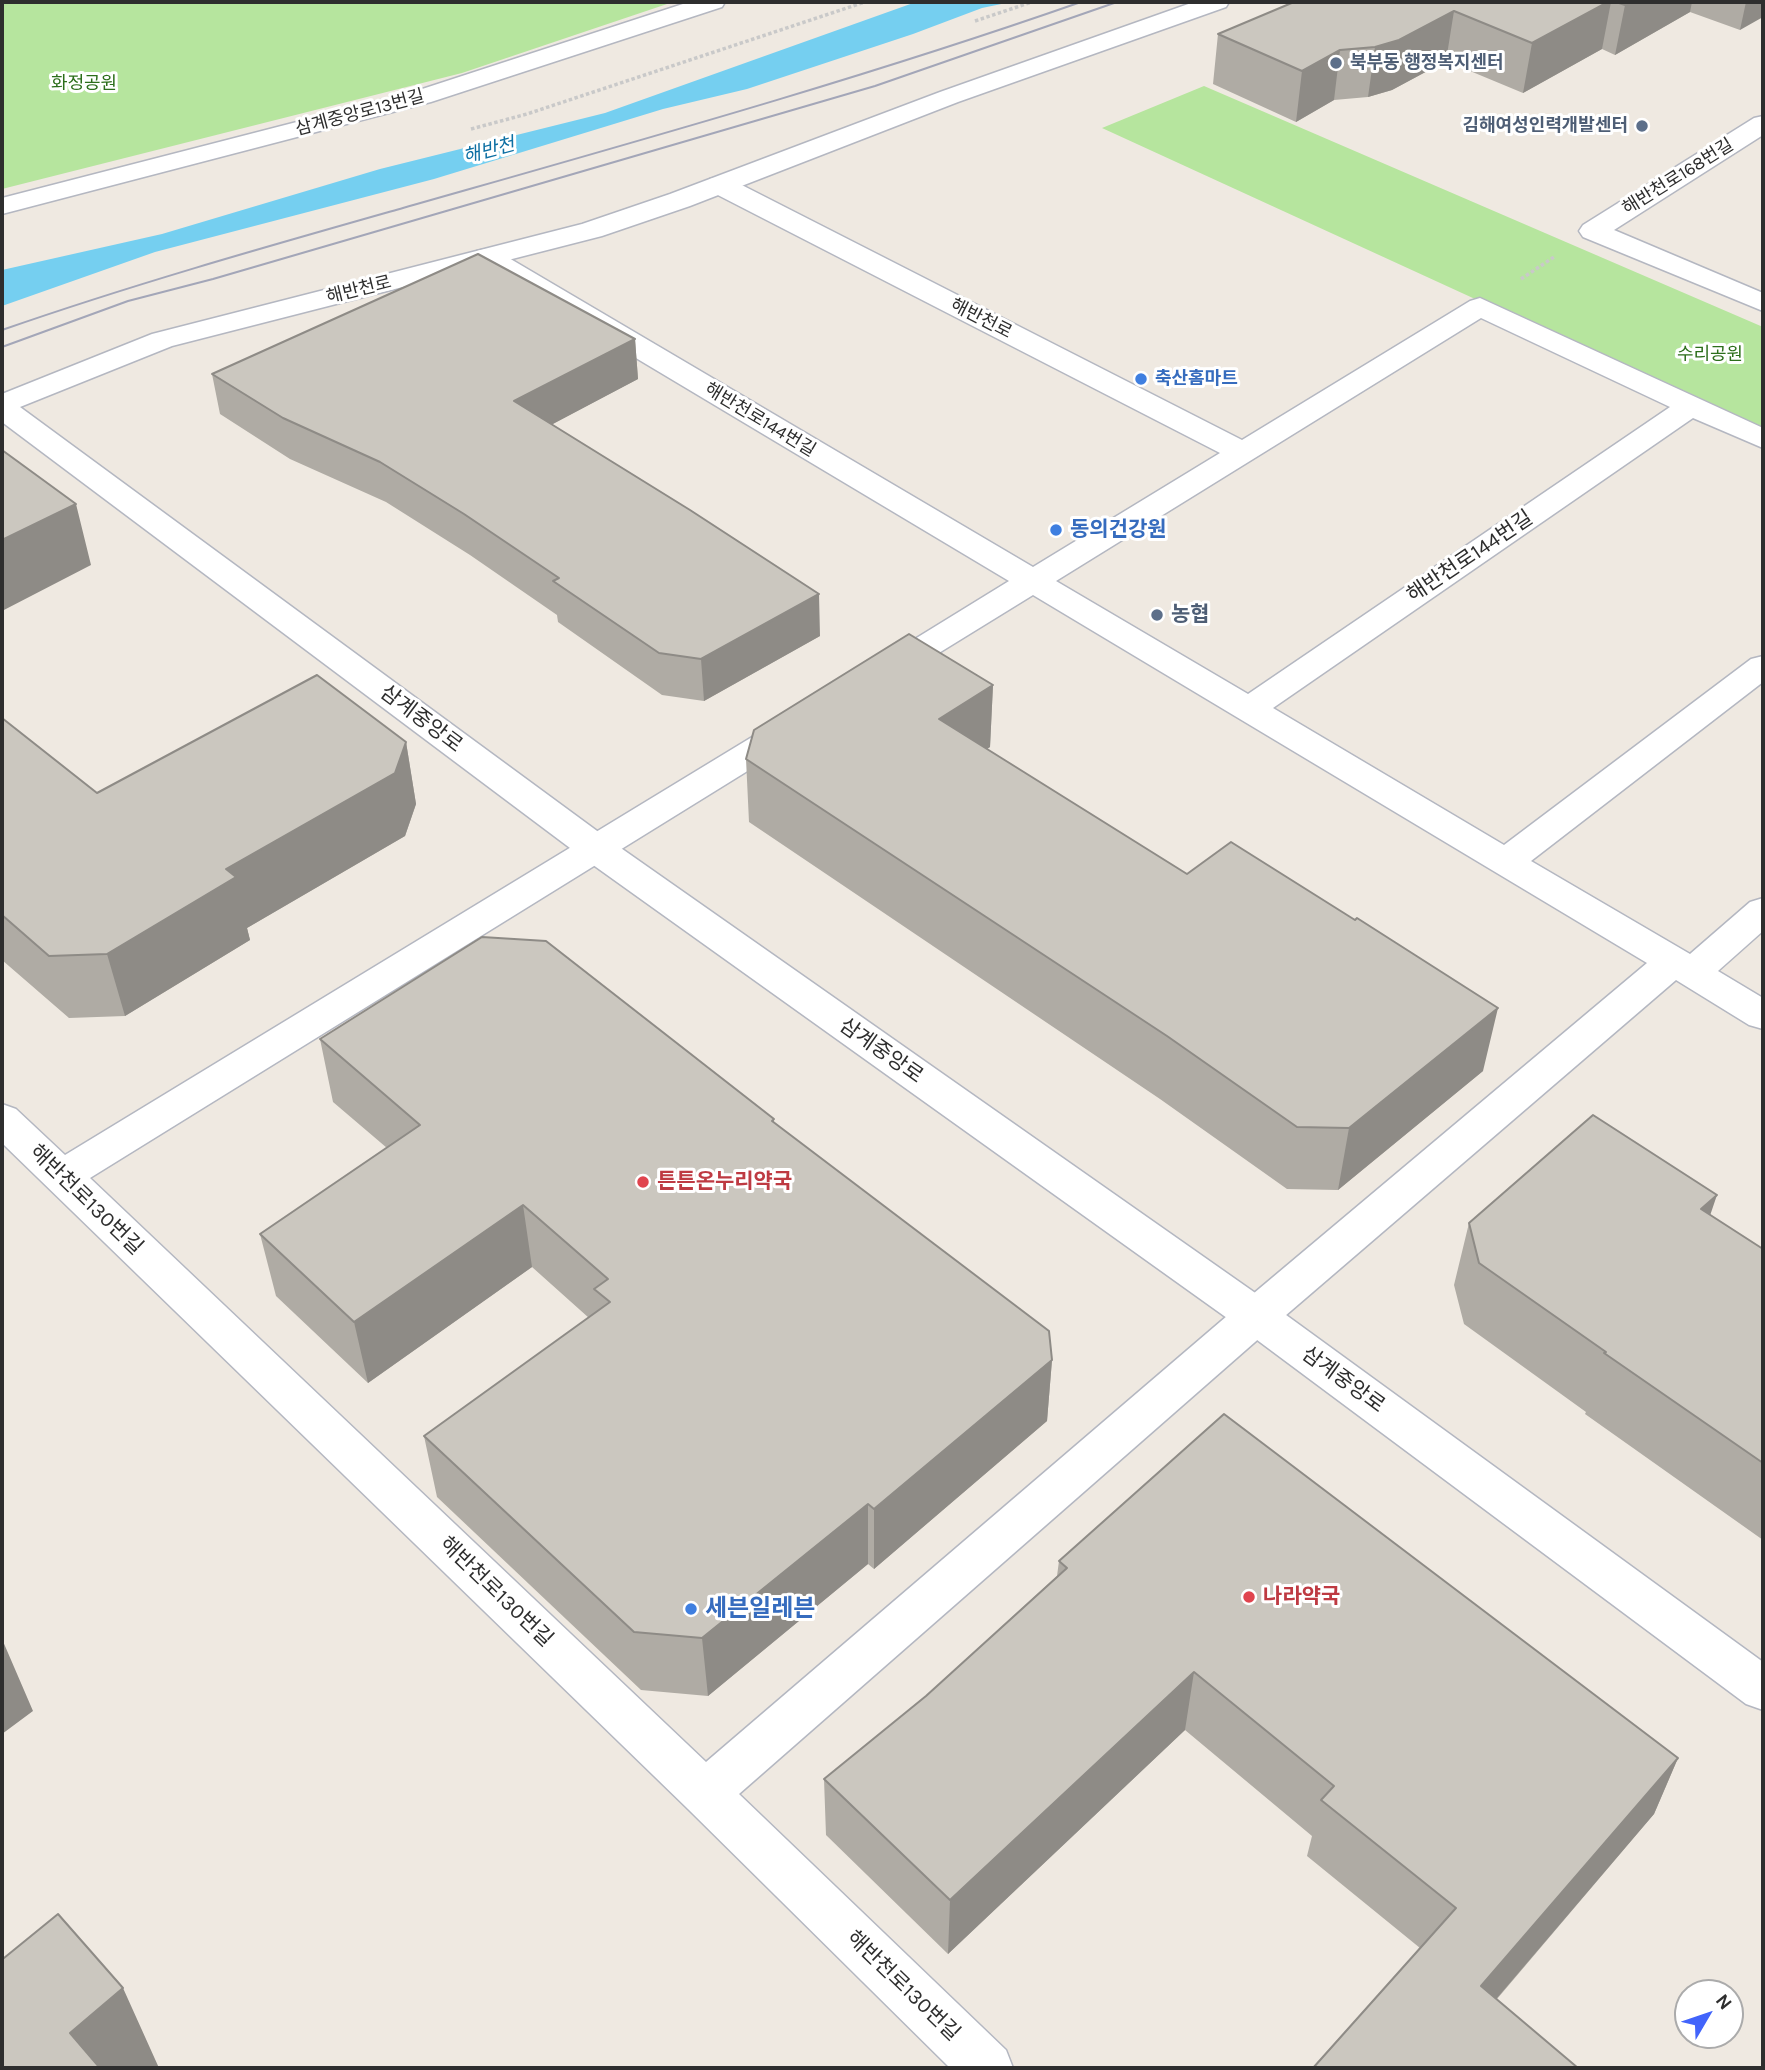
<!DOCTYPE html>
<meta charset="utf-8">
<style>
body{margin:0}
#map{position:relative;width:1765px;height:2070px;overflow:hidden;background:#efe9e1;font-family:Karla,sans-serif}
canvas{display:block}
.frame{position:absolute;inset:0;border:4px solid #2e2e2e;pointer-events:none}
.north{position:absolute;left:1674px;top:1979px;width:70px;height:70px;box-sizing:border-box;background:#fff;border:2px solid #ababab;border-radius:50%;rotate:51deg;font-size:19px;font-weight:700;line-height:28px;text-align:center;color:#2e2e2e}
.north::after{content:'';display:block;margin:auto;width:24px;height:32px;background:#4264fb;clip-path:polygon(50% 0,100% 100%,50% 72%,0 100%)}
</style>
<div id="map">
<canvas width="1765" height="2070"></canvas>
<div class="frame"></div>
<div class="north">N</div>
</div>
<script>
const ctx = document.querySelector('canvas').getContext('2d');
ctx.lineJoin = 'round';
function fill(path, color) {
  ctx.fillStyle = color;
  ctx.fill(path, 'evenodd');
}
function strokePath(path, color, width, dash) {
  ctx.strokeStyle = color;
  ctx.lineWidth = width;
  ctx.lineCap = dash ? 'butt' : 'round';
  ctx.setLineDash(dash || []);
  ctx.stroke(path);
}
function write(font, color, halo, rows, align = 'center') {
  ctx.font = font + ' Karla,"Noto Sans KR",sans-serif';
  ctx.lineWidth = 6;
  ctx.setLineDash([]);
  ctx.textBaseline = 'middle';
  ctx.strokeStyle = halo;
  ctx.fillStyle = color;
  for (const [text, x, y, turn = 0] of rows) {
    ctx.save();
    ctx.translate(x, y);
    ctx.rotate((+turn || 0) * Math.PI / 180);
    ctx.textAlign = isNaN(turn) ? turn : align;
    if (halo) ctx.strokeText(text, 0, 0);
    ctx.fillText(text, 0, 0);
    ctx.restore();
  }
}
fill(new Path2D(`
 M2,2h671l-211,71 -460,116z
 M1204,86l559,241v104l-661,-303z`), '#b6e59e');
fill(new Path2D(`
 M916,2h95l-29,6 -69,26 -166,55 -84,20 -229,70 -279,73 -153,54v-36l160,-36 218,-65 225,-56z`), '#75cff0');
const street = new Path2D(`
 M689,2h36l-3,5 -291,95 -429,112v-16l411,-106z
 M1763,116v19l-149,95 149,63v18l-180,-74 -4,-6 4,-6 171,-107z
 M720,177l10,2 512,261 228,-139 10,-3 283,130v20l-70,-30 -420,290 231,137 247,-186 12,-3v26l-232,179 159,93 60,-52 13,-4v33l-45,40 45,27v31l-14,-4 -73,-45 -405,348 -532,466 267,256 7,18h-63l-262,-259 -686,-666v-39l14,5 49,46 715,-435 12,-3 12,3 5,8 -5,8 -714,442 616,584 535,-458 406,-341 -614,-368 -138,85 -12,4 -12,-4 -5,-7 5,-7 138,-85 -532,-318 -4,-6 4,-6 10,-2 10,2 536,316 187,-114 -510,-262 -3,-6 3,-6zM1481,318l189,89 -422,287 -192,-113z`);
const secondary = new Path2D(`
 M1194,2h35l-3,5 -268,95 -268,104 -88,30 -430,110 -152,61 588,432 663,465 492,358v48l-17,-6 -505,-376 -659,-471 -580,-435v-28l150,-60 430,-110 88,-30 270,-102z`);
strokePath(street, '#b4b7c1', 3);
strokePath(secondary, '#b4b7c1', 3);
strokePath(new Path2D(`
 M975,21l57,-19
 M471,129l56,-15 338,-112
 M1521,279l33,-22`), '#c9c9c9', 3.5, [3.5, 2.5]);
fill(street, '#fff');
fill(secondary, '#fff');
strokePath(new Path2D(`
 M2,330c132,-46 267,-84 401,-122 228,-65 455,-128 678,-206
 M2,347l126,-46 85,-22 662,-193 242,-84`), '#a3a6b8', 2);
fill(new Path2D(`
 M1294,2h469l-23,28 -50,-18 -75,43 -13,-6 -79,44 -77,-32 -54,29 -24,7 -34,3 -38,22 -83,-38 5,-50z
 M635,339l3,40 -86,45 268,212 -116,65 -42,-6 -104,-73 -1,-7 -87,-60 -84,-53 -96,-43 -70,-45 -8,-40z
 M993,685l-3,62 -3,2 496,322 -145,119 -51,-1 -127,-90 -411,-277 -3,-63z
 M2,718l95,75 309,-51 10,62 -11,32 -158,92 3,12 -125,76 -56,2 -67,-58z
 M320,1039l454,80v4l278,237 -5,61 -173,148 -6,-5 -160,132 -67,-6 -204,-193 -13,-61 165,-118 -57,-51 -164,116 -92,-87 -16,-62 127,-86 -54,-46z
 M1710,1215l53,34v291l-178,-126 1,-2 -122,-88 -10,-39 15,-62z
 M1059,1561l619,197 -24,56 -157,185 -77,-51 -113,-92 5,-20 -127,-106 -237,224 -122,-119 -2,-56 102,-83 131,-120z`), '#afaba4');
fill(new Path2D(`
 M1608,2h3l-9,47 -79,44 9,-50z
 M1632,2h60l-2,10 -75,43 10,-50z
 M1746,2h17v15l-23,13z
 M1454,11l-8,50 -54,29 -24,7 7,-50z
 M1340,50l-6,50 -38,22 6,-51z
 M635,339l3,40 -119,63 -5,-41z
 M76,504l15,61 -89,46v-71z
 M819,594l1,42 -116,65 -3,-42z
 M993,685l-3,62 -52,34 1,-62z
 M406,742l10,62 -11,32 -158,92 3,12 -125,76 -18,-62z
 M1498,1008l-15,63 -145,119 11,-62z
 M1717,1195l-21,62 5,-48z
 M523,1205l9,62 -164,116 -14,-61z
 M1052,1360l-5,61 -173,148v-60z
 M868,1504v60l-160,132 -6,-58z
 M2,1639l31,72 -31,23z
 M1194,1672l-9,58 -237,224 2,-54z
 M1678,1758l-24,56 -192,225 19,-53z
 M123,1988l36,80h-72l-17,-35z`), '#8e8b86');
const building = new Path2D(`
 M1294,2h314l-76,41 -78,-32 -55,29 -24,7 -35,3 -38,21 -84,-37z
 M1616,2h16l-7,3z
 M478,254l157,85 -121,62 176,109 129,84 -118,65 -42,-6 -106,-72 6,-3 -95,-64 -84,-52 -97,-44 -71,-44z
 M2,450l74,54 -74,36z
 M909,634l84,51 -54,34 248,155 44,-32 124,78 2,-2 141,90 -149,120 -52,-1 -130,-91 -421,-277 8,-29z
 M317,675l89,67 -11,31 -169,96 10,8 -129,77 -58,2 -47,-41v-197l95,75z
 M482,937l64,4 228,178 -2,2 277,210 3,29 -178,149 -6,-5 -166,134 -68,-6 -210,-196 186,-134 -16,-13 14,-10 -85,-74 -169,117 -94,-88 160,-109 -100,-86z
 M1593,1115l124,80 -16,14 62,40v214l-159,-110 2,-1 -127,-89 -10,-40z
 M1224,1414l454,344 -197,228 97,82h-265l143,-160 -135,-108 13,-14 -140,-114 -244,228 -126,-121 102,-83 141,-128 -8,-7z
 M58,1914l65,74 -53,45 30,35h-98v-112l2,2z`);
fill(building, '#cbc7bf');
strokePath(building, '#8e8b86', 2);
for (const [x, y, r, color] of [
 [1336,63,7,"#5c6f8a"],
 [1642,126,7,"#5c6f8a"],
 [1141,379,7,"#3f7fe0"],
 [1056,530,7,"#3f7fe0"],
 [1157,615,7,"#5c6f8a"],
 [643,1182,7,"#e0444e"],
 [1249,1597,7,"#e0444e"],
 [691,1609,7,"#3f7fe0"]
]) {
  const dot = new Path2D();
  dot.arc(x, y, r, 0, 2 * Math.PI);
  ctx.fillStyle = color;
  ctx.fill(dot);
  strokePath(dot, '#fff', 2.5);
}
write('bold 18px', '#4e5e75', '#fff', [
 ["북부동 행정복지센터",1350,63],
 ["김해여성인력개발센터",1628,126,"right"]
], 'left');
write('18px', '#2c6e1b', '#fff', [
 ["화정공원",84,84],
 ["수리공원",1710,355]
]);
write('18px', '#2e2e2e', '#fff', [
 ["삼계중앙로13번길",360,113,-15],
 ["해반천로168번길",1678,177,-32],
 ["해반천로",359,290,-14],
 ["해반천로",981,319,27],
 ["해반천로144번길",760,420,31]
]);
write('bold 18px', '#366cbe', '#fff', [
 ["축산홈마트",1155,379]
], 'left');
write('italic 19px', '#0d6fa3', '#fff', [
 ["해반천",489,151,-15]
]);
write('bold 21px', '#366cbe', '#fff', [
 ["동의건강원",1070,530]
], 'left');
write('21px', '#2e2e2e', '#fff', [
 ["해반천로144번길",1470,557,-34],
 ["삼계중앙로",421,719,37],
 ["삼계중앙로",881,1051,35],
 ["해반천로130번길",86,1200,44],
 ["삼계중앙로",1343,1380,36],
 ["해반천로130번길",496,1592,44],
 ["해반천로130번길",903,1986,44]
]);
write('bold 21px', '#4e5e75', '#fff', [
 ["농협",1171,615]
], 'left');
write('bold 21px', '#be3a42', '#fff', [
 ["튼튼온누리약국",657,1182],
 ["나라약국",1263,1597]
], 'left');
write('bold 24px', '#366cbe', '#fff', [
 ["세븐일레븐",705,1609]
], 'left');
</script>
